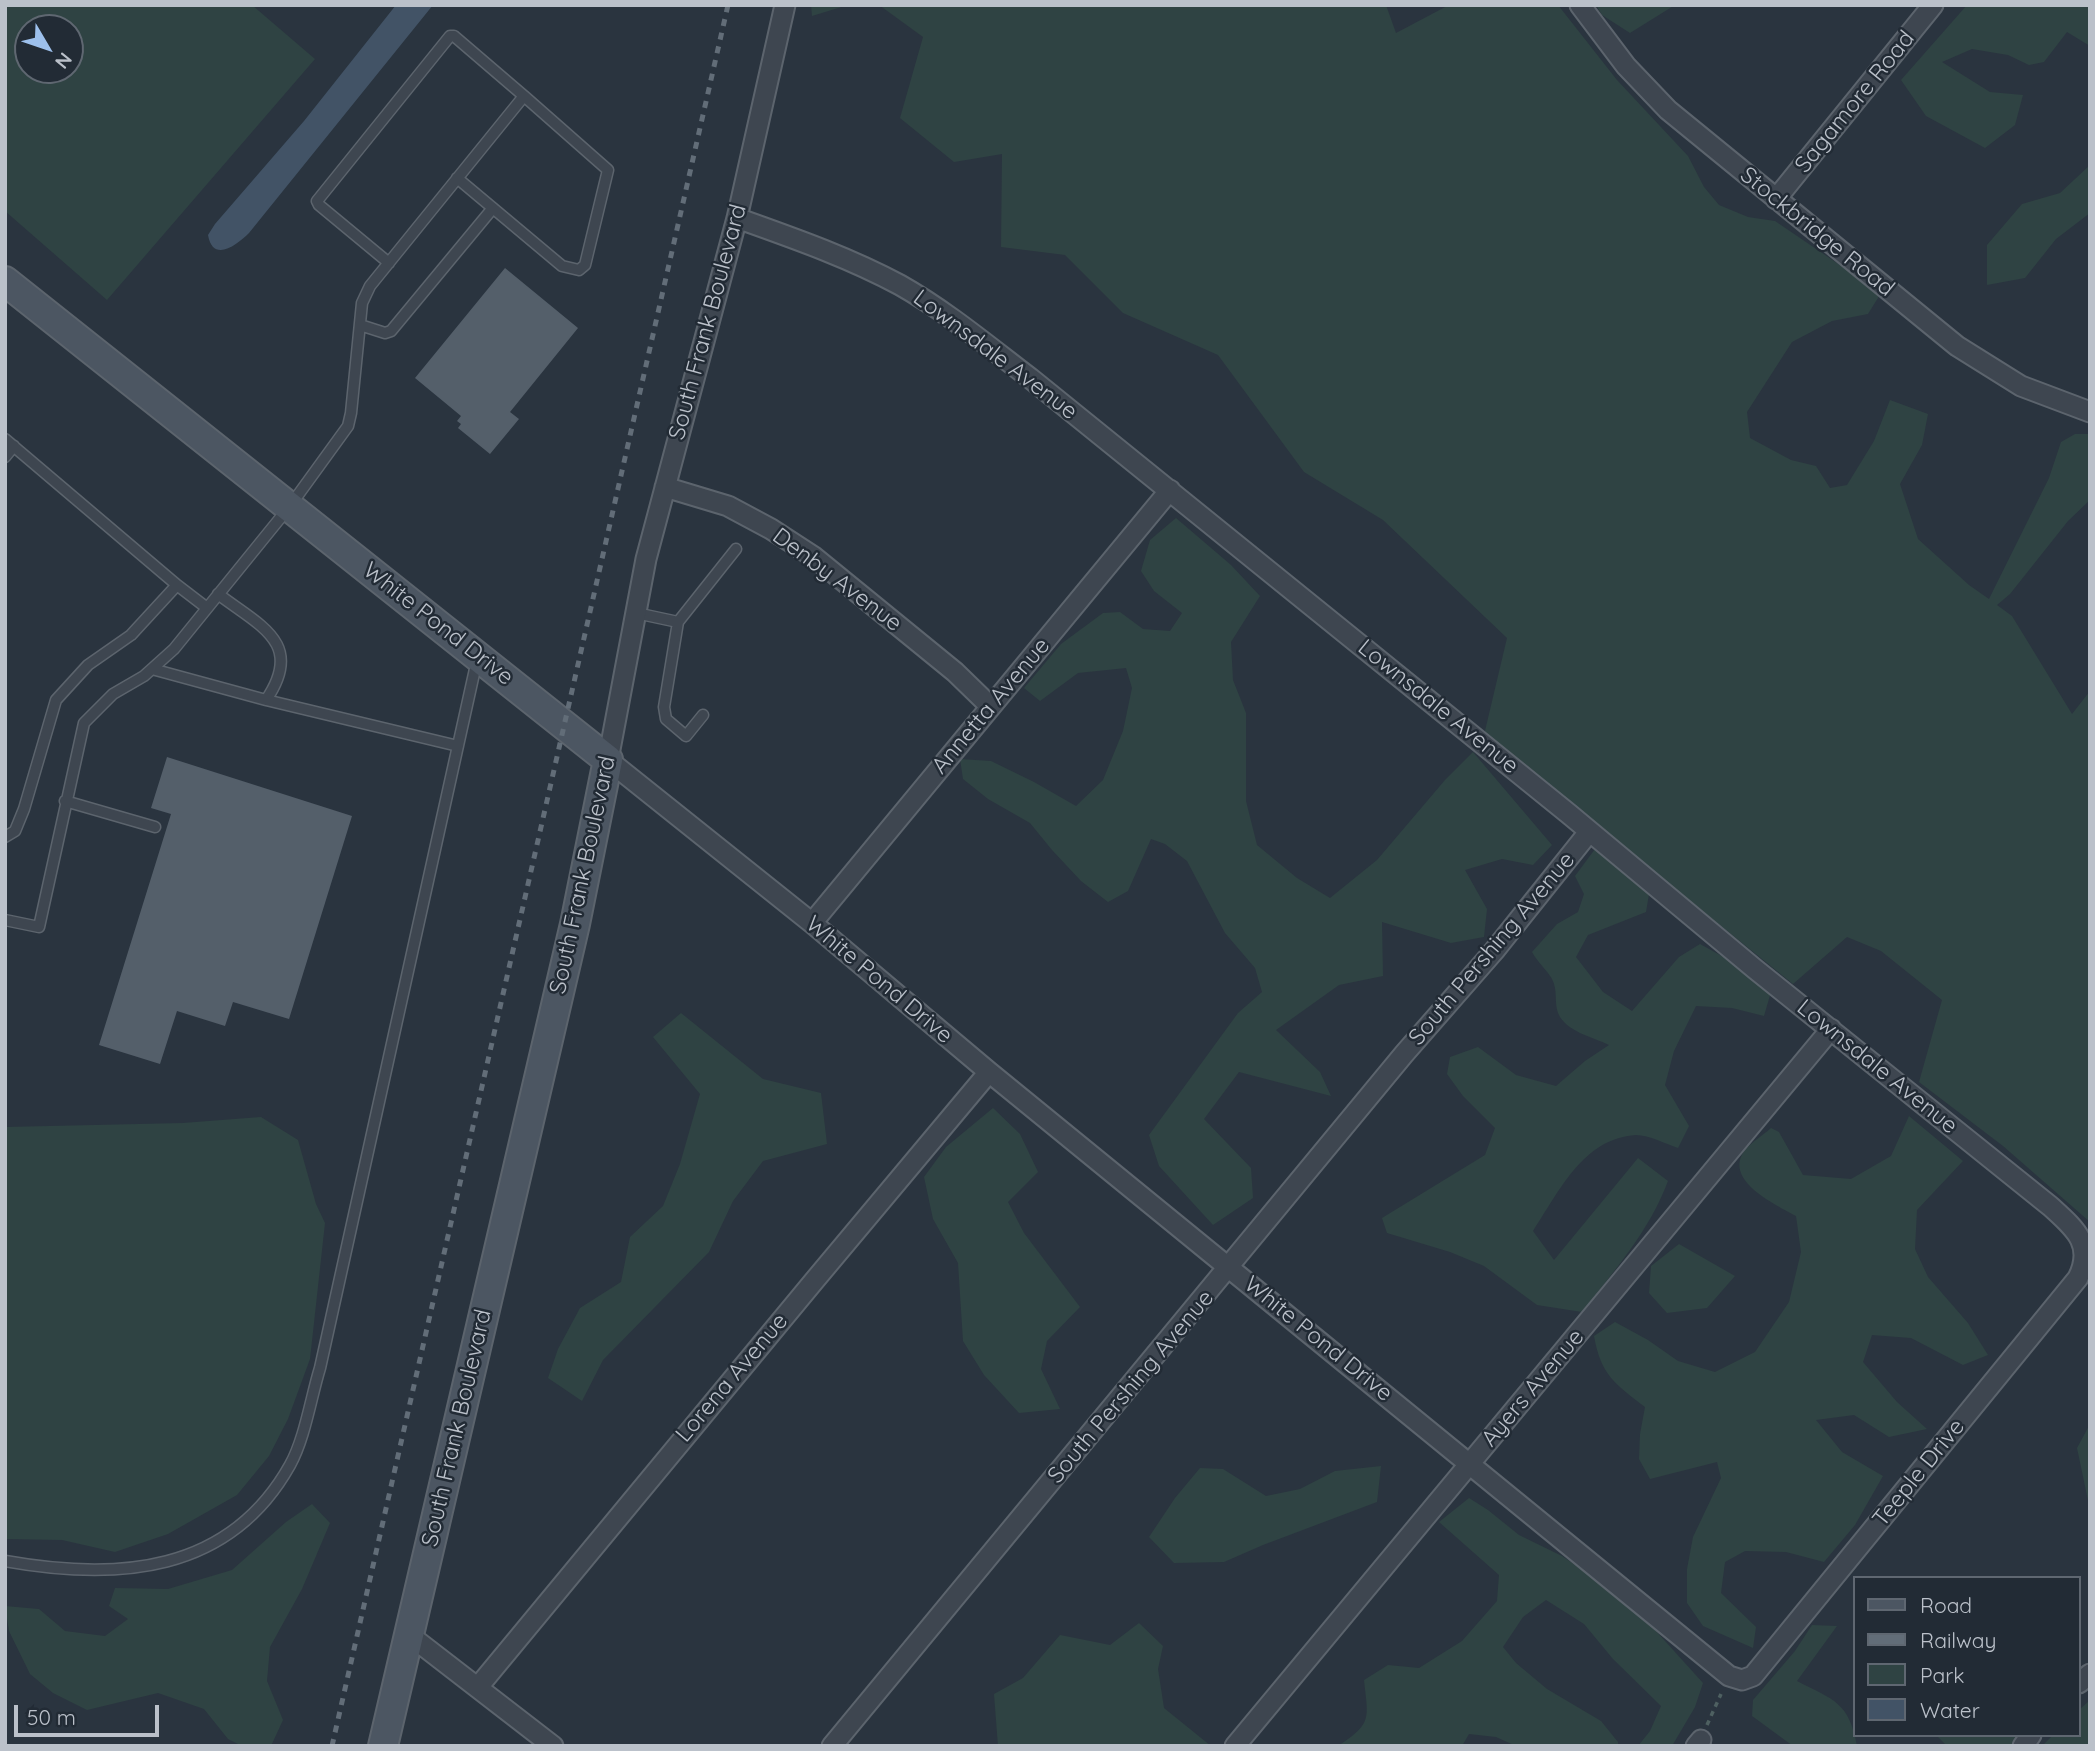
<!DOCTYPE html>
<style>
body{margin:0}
#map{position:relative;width:2095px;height:1751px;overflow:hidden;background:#2a343f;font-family:Quicksand,sans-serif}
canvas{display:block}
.frame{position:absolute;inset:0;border:7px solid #bbc1ca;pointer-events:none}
.legend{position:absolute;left:1853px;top:1576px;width:228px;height:161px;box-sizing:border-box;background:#222b35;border:2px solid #5f6771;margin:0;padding:9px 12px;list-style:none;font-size:21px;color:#bbc1ca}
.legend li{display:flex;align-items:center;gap:14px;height:35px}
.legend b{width:35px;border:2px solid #5f6771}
.north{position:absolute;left:14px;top:14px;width:70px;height:70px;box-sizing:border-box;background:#222b35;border:2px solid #5f6771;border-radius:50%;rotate:129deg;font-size:19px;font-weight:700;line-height:28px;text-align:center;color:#bbc1ca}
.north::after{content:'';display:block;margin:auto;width:24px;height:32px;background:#9dc0ec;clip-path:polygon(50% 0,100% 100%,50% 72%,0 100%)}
.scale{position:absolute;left:14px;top:1705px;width:145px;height:32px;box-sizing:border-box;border:4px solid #bbc1ca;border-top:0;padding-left:9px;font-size:21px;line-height:24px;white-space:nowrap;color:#bbc1ca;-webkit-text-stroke:5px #222b35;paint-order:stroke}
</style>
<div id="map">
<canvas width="2095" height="1751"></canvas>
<div class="frame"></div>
<ul class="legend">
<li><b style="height:9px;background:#4c5662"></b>Road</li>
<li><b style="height:9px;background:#626d78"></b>Railway</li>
<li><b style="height:19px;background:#2f4343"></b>Park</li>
<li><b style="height:19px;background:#425366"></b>Water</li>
</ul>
<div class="north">N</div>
<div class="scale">50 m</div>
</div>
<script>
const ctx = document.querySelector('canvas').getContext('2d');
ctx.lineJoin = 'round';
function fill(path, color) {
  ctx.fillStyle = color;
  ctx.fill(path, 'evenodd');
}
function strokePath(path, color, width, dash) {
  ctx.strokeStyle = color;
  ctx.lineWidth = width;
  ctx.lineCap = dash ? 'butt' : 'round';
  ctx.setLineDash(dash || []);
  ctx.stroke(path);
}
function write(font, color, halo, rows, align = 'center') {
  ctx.font = font + ' Quicksand,sans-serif';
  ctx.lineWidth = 5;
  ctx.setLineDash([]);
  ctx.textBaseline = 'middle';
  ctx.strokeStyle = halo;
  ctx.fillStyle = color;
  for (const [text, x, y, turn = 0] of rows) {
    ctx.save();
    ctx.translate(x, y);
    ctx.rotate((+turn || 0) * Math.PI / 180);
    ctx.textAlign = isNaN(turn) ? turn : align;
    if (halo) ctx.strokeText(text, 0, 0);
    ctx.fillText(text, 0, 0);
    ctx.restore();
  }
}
fill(new Path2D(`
 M5,5h247l63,54 -208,241 -102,-89zM28,28h42v42h-42z
 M811,5h37l-36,11z
 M879,5h507l10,28 53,-28h109l59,75 71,76 16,31 15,18 29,12 27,4 106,72 -13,21 -36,7 -40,21 -45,70 3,26 41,22 25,6 14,22 17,-3 27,-44 16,-41 38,14 -6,31 -22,39 18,55 51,46 20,14 60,-121 12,-36 14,-8h13l2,66 -22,21 -58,73 -13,11 15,11 60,98 18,-23v531l-87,-76 -84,-64 23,-82 -61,-49 -34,-14 -54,47 -309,-249 23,-97 -124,-118 -79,-48 -86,-117 -95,-42 -58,-58 -64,-8 1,-93 -48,8 -54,-44 23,-81z
 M1596,5h79l-45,28 -28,-18z
 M1967,5h123v41l-23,-14 -23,30 -15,3 -21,-10 -36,-6 -30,13 48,30 33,3 -8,30 -30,23 -59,-32 -25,-36z
 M2090,165v48l-34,26 -31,39 -38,7v-40l35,-41 38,-11z
 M1176,518l55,47 29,31 -29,46 2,38 13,33v88l11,44 40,33 33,20 47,-38 68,-80 28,-28 79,93 -19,20 -31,-6 -37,11 22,39 -3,28 -33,6 -69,-21 1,54 -44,9 -63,45 44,42 11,24 -92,-24 -35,47 47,49 2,30 -40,27 -54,-59 -10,-31 89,-122 24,-21 -7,-24 -30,-35 -38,-72 -22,-17 -14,-5 -23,52 -20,11 -27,-21 -29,-31 -22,-27 -42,-24 -25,-20 -3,-20 31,2 43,21 42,24 27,-26 20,-49 9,-43 -6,-20 -48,5 -38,28 -16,-13 37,-44 42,-31 17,-1 23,17 27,2 12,-18 -28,-22 -13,-20 9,-31z
 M1595,849l54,45 -3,18 -58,23 -12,22 27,35 29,19 47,-54 21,-13 49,27 22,21 -7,24 -32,-8 -36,-2 -22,45 -9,34 24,41 -11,22c-12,-4 -29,-13 -42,-13 -53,3 -77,57 -103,96l21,29 84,-102 30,23c-18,49 -54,90 -86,131l-45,-7 -53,-39 -34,-14 -63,-19 -5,-15 103,-63 10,-27 -32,-32 -16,-22 3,-17 28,-10 38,28 40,11 29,-25 24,-16c-16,-8 -43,-13 -51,-32 -4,-11 0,-23 -6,-34 -5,-9 -14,-16 -20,-27l25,-28 21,-12 6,-18 -9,-18z
 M681,1013l82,66 58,14 6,51 -64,17 -30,40 -24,51 -106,108 -21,41 -34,-23 10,-29 22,-41 41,-26 9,-45 33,-31 17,-42 20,-70 -47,-57z
 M993,1108l27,26 18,38 -30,30 16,31 56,74 -33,34 -6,28 19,40 -41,4 -35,-38 -21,-34 -5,-78 -25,-44 -9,-42 22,-30z
 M1909,1116l54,45 -46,49 -2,39 13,28 40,46 20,32 -25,10 -52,-27 -39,-3 -9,27 34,40 30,27 -38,8 -35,-22 -38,5 26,32 41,24 -28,49 -31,37 -38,-10 -41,-1 -20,11 -4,31 35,34 -3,21 -50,-22 -16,-23v-34l6,-32 28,-59 -4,-16 -67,17 -11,-20 1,-25 5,-27c-31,-24 -44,-32 -51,-71l21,-14 33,18 30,21 37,11 40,-20 34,-50 12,-50 -5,-36c-20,-11 -74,-36 -51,-66 7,-8 18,-15 26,-22l8,4 24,43 48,4 40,-23z
 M261,1117l37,23 18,64 9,19 -15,136 -22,60 -19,37 -32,39 -69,39 -53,18 -53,-12 -57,-1v-412l178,-4z
 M1679,1244l56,32 -28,32 -40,5 -18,-20 2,-27z
 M2090,1424v86l-13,-62z
 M1381,1466l-4,36 -114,43 -39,17 -50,1 -25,-26 26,-39 25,-30 23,1 43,27 34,-7 35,-18z
 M1469,1498l19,12 31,25 43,21 38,26 46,38 57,63 -8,24 -23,39h-34l12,-15 11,-25 -48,-47 -29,-35 -38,-24 -23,17 -20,30 13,16 31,26 54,32 17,21v4h-102l-20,-9 -27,-3 -7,12h-124c35,-23 30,-27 26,-66l24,-15 31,3 43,-27 35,-40 2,-26 -60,-53z
 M312,1504l18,19 -28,66 -32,58 -3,34 16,39 -12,26h-29l-14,-7 -24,-30 -46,-16 -71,17 -34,-17 -23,-19 -21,-43 -4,-25 34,3 26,22 40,5 23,-17 -19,-13 6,-18 53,1 64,-19 54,-48z
 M1139,1623l24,23 -5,23 6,39 47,38h-213l-4,-52 29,-16 37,-43 50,10z
 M1812,1625l25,1 -40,55c37,19 52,21 60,65h-64l-41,-30 1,-16 42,-49z
 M2090,1700v46h-48l11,-11h26v-25z
 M1936,1735h88l-10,11h-67z`), '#2f4343');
fill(new Path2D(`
 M396,5h37l-184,228c-11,11 -36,31 -41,2l7,-11 89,-103z`), '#425366');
fill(new Path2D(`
 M505,268l73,60 -68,84 9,7 -29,35 -32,-26 3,-4 -4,-3 4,-5 -46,-38z
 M167,757l185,59 -63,203 -56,-17 -8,24 -48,-15 -17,53 -61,-19 72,-231 -20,-6z`), '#545f6a');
const lane = new Path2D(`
 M389,263l-70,-58 -2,-4 133,-165h4l70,60
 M360,325l25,8 6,-2 102,-123
 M5,439l172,146 -46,50 -43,30 -32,35 -32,109 -9,22 -10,6
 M5,457l9,-11
 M177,585l30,23
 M636,613l42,9
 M152,669l114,31c39,-57 -6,-74 -48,-106
 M266,700l192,46
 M703,715l-17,21 -20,-17 -2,-12 14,-85 58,-73
 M65,801l90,26
 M5,920l34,7 45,-204 29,-29 31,-18 30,-27 116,-143 58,-80 3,-13 11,-110 8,-17 154,-190 84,74 -23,95 -6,5 -17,-4 -105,-88
 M5,1561c112,20 224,13 285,-96 15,-27 21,-68 30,-97l157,-708`);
const street = new Path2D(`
 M1580,5l46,61 42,44 289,236 64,40 69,26
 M1776,199l157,-194
 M737,218c56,20 111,39 163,67 46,26 88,61 130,93l539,436 186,155 295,237c24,22 45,38 28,72l-325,398 -11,4 -13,-4 -740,-604 -177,-149 -204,-163 38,-201 91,-341 48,-213
 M665,487l63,19 43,23 43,28 141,115 35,34
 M812,923l358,-433
 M408,1634l145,112
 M2079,1683l11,-9
 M478,1687l336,-406 175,-209
 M832,1746l572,-692 90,-103 95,-119
 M1235,1746l596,-717
 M1696,1746l5,-6
 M2023,1746l8,-11`);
const secondary = new Path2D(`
 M5,281l603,479 -33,164 -192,822`);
strokePath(lane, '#5c646d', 13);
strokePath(street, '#5c646d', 23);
strokePath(secondary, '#5c646d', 32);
strokePath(new Path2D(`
 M1707,1725l14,-31`), '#4e6061', 3.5, [5, 5]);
strokePath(lane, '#3e4650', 10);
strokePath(street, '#3e4650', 19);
strokePath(secondary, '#4c5662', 28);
strokePath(new Path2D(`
 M332,1746l396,-1741`), '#626d78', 5, [7, 7]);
write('23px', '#bbc1ca', '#222b35', [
 ["Sagamore Road",1855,102,-51],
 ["Stockbridge Road",1817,232,39],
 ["South Frank Boulevard",708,322,-75],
 ["Lownsdale Avenue",995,355,37],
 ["Denby Avenue",837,580,37],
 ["White Pond Drive",438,624,38],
 ["Annetta Avenue",991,706,-50],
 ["Lownsdale Avenue",1438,707,39],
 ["South Frank Boulevard",583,875,-78],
 ["South Pershing Avenue",1492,949,-50],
 ["White Pond Drive",879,980,40],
 ["Lownsdale Avenue",1877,1067,39],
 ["White Pond Drive",1318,1339,39],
 ["Lorena Avenue",732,1378,-50],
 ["South Pershing Avenue",1131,1387,-50],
 ["Ayers Avenue",1533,1388,-50],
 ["South Frank Boulevard",457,1428,-77],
 ["Teeple Drive",1919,1473,-51]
]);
</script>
